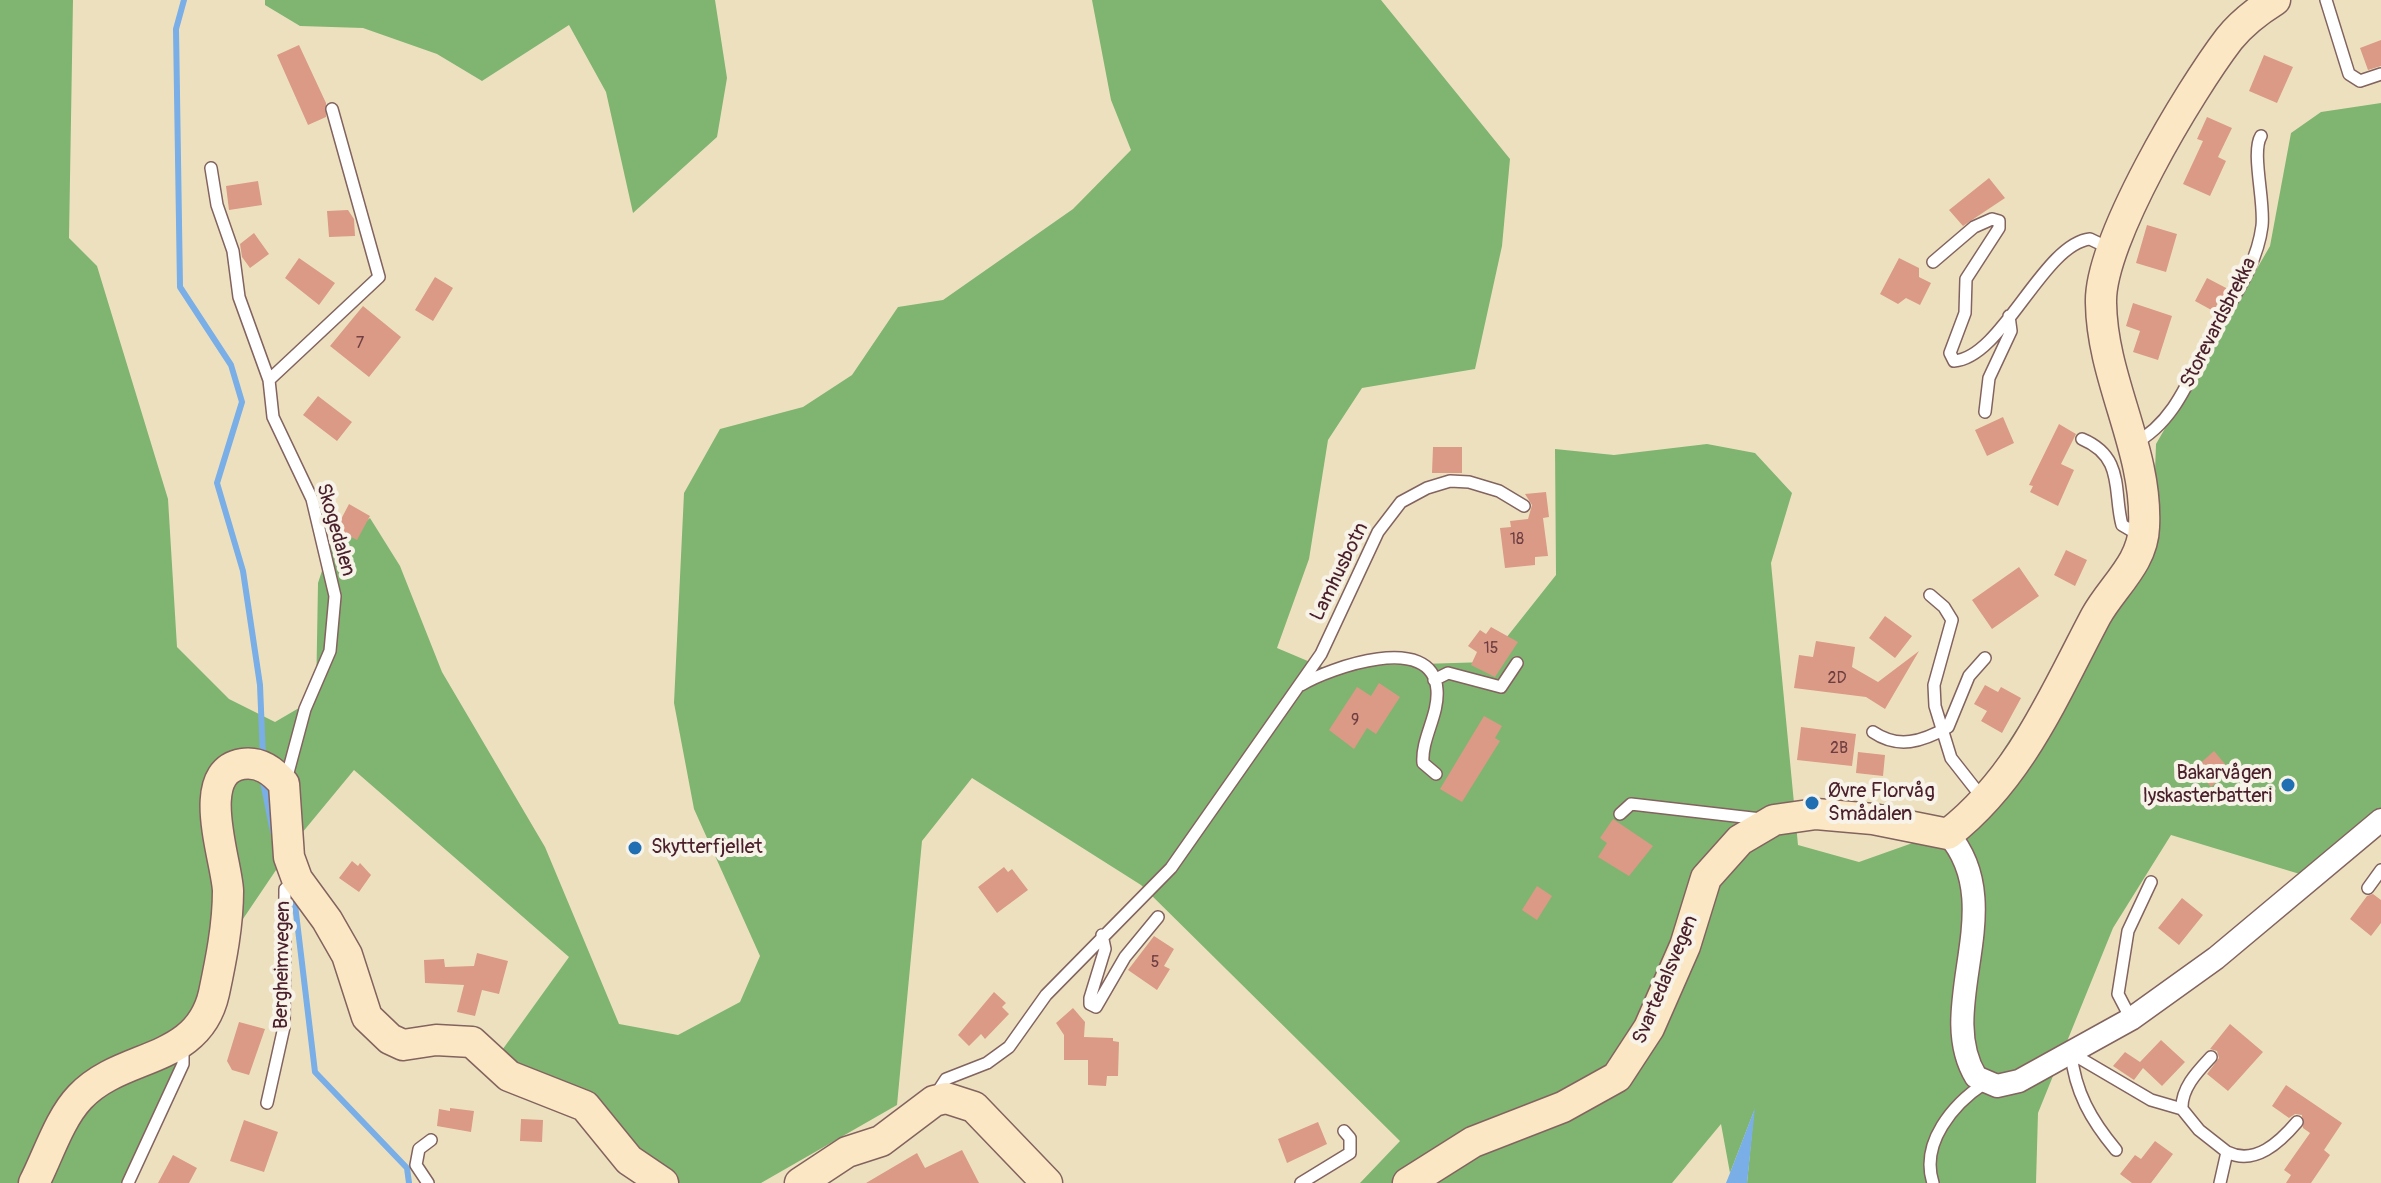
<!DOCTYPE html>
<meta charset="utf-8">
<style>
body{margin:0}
canvas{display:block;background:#ede0bf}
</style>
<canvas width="2381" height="1183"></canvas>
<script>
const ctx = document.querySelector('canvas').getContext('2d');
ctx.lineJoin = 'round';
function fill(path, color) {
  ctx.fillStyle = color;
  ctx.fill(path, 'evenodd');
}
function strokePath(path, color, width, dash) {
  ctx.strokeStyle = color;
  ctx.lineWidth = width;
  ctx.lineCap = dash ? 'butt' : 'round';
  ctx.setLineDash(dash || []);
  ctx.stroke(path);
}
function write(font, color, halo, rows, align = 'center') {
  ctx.font = font + ' Pangolin,sans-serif';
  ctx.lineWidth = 8;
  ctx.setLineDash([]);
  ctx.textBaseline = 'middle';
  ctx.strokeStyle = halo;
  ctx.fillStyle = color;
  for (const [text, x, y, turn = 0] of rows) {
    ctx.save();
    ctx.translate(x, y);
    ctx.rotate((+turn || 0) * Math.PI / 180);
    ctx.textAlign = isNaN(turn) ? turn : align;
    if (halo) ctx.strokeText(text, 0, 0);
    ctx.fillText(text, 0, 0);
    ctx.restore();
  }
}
fill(new Path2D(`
 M0,0h73l-4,238 28,28 71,233 9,148 52,52 46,23 41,-24 2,-115 19,-58 7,14 26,-21 30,48 42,106 103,175 74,177 59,11 62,-33 20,-46 -66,-147 -20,-106 10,-210 36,-64 83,-22 49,-32 46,-68 45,-7 130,-91 58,-59 -20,-50 -19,-100h289l129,159 -8,87 -27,123 -113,19 -34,52 -19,119 -32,89 45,19 165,-5 69,-87 -1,-126 59,6 93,-11 48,9 37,40 -21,70 27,282 61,17 93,-33 90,-139 110,-138 4,-108 114,-198 21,-113 30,-21 60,-9v711l-78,61 -132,-40 -58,93 -75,185 -2,70h-289l7,-72 -24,62 -9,-49 -49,59h-312l40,-42 -259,-256 -169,-107 -50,63 -25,264 -136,78h-83l-178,-130 69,-96 -215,-187 -57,69 -75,111 -56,148 -43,85h-123z
 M265,0h450l12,78 -10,59 -84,76 -27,-121 -37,-67 -87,56 -45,-27 -74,-26 -63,-2 -35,-21z`), '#80b571');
fill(new Path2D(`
 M1755,1108l-8,75h-21l4,-10z`), '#7aaee7');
strokePath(new Path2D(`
 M184,0l-8,29 4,258 51,78 11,37 -25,81 26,88 17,114 3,73
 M262,777l11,55
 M294,896l21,176 92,96 2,15`), '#7aaee7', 6);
fill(new Path2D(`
 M2381,40v26l-13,4 -8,-22z
 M299,45l27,58v14l-18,8 -31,-70z
 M2264,55l29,12 -16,36 -28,-12z
 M2207,117l25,11 -14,29 8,4 -16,35 -27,-12 20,-43 -6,-2z
 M1989,178l16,20 -42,28 -14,-16z
 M258,181l4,24 -33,5 -3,-24z
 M348,210l6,9 1,17 -26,1 -2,-26z
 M2147,225l30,9 -11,38 -30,-9z
 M254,233l15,21 -19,14 -8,-11 -2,-13z
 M299,258l36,25 -16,22 -34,-27z
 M1899,258l20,10v9l12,6 -11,22 -14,-7 -8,6 -18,-10z
 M435,277l18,11 -20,33 -18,-11z
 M2207,278l21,11 -13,23 -20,-11z
 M2133,303l39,13 -14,44 -25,-8 7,-21 -14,-5z
 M363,306l38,31 -32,40 -39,-31z
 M318,396l34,26 -15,19 -34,-26z
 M2003,417l11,26 -27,13 -12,-26z
 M2059,424l17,10 -15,30 13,6 -16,36 -28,-14 3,-6 -4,-1z
 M1433,447h29v26h-30z
 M1546,492l3,25 -6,1 5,38 -13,1v8l-30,3 -5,-40 11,-1 -1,-6 18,-2 4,-14 -7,-11z
 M349,504l21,12 -13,24 -21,-11z
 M2066,550l21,10 -12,26 -21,-11z
 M2019,567l20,29 -47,33 -20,-29z
 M1885,616l27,20 -17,22 -26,-20z
 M1491,627l27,15 -23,35 -24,-12 6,-13 -9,-6 12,-16 6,4z
 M1816,641l39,6 -3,20 26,15 41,-31 -34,58 -19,-12 -72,-9 5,-33 14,2z
 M1379,683l21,14 -24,37 -9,-6 -13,21 -25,-19 28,-43 14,9z
 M1985,685l13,7 3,-5 20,11 -19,35 -21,-12 6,-10 -13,-7z
 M1484,716l18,10 -7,12 5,3 -38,61 -22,-13z
 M1801,727l55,7 -4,32 -55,-6z
 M2214,751l16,19 -19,17 -16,-19z
 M1858,752l27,3 -2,21 -27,-3z
 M1613,819l40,27 -24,30 -31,-19 9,-14 -7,-5z
 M352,861l6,5 2,-3 11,12 -12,17 -20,-14z
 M1004,867l4,5 4,-3 16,21 -31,23 -19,-26z
 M1537,886l15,10 -15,24 -15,-10z
 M2373,894l8,6v23l-10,13 -21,-17 17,-23z
 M2182,898l21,17 -24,30 -21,-17z
 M1154,936l20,13 -10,17 6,3 -13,21 -29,-20z
 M477,953l31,8 -9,33 -17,-4 -7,26 -18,-4 7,-27 -39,-2 -1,-23 20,-1 1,8 29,-1z
 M994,992l12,11 -4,4 7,7 -24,25 -4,-5 -12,12 -11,-11z
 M1073,1008l12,14 -1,15 29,1v3l6,1 -1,34h-11l-1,10 -18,-1v-25h-24v-25l-8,-12z
 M239,1022l26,7 -16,46 -17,-5 -5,-9z
 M2230,1024l33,28 -35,39 -21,-17 12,-16 -2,-7 -7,-2z
 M2161,1040l24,22 -23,24 -19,-18 -9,12 -21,-14 12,-14 15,10z
 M2286,1085l56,38 -18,27 6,5 -19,28h-25l5,-8 -7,-5 26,-37 -7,-5 -1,-13 -7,-1 -6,4 -17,-12z
 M450,1108l24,3 -3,21 -34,-6 2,-17 11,2z
 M521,1119l22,1 -1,22 -22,-1z
 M244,1120l34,12 -14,40 -34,-11z
 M1318,1122l9,22 -40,19 -9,-24z
 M2155,1141l18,13 -22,29h-19l-12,-9 15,-19 6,4z
 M962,1150l17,33h-113l51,-30 8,15z
 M173,1155l24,13 -8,15h-31z`), '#db9a85');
const lane = new Path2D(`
 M2326,0l23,74 11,7 21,-7
 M211,168l6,37 16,46 6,46 30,83 4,37 39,82 23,97 -5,55 -25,58 -19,71
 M1933,262l41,-35 18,-8 7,2v7l-33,51 -1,34 -15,40 4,8c48,-3 89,-117 136,-122l21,10
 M269,380l110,-103 -47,-168
 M1985,412l4,-34 22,-47 -2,-15
 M2082,439c43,18 31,53 40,86l17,10
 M2133,444c44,-22 59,-73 81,-113 19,-34 43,-65 48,-105 3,-24 -11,-74 -1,-90
 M1930,595l14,12 8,13 -18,65 1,21 16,52 33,42
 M1434,680l14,-7 53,14 16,-24
 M1301,685c28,-17 132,-54 136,5 2,25 -16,49 -14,73l13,11
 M1873,732c25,17 49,10 75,-5l21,-51 16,-18
 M1620,814l11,-10 130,15
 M2368,888l13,-18
 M1102,935l3,14 -15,49v6l6,3 29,-50 33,-40
 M2131,1019l-13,-25 10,-63 23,-49
 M2071,1053l80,47 31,9
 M2071,1053c4,39 20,67 45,97
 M2211,1057c-13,14 -30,31 -29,52l17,21 28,22 -7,31
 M935,1096l11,-17 41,-16 22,-16 37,-52 125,-127 150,-214 57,-122 23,-30 26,-14 23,-7 19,1 30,9 25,15
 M267,1103l17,-76 1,-138 11,-9
 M2227,1152c28,14 53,-10 70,-30
 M128,1183l55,-119v-19
 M428,1183l-12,-18 3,-16 12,-9
 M1301,1183l49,-30v-15l-6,-7
 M1933,1183c-13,-40 20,-79 52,-100`);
const street = new Path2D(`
 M1948,834c63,73 -15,173 28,243l21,9 22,-5 112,-62 85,-61 165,-138`);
const secondary = new Path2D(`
 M34,1183c14,-27 25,-64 46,-86 42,-45 118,-32 134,-104 7,-33 14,-68 14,-102 -1,-30 -35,-119 14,-127 18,-3 31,7 42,20l5,73 8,22 30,41 20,35 20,62 23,22 13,6 33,-5 36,2 37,34 76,30 44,54 34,23
 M800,1183l47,-31 34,-11 53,-40 12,-3 28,9 73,76
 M1408,1183l65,-41 90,-35 54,-30 32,-49 36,-82 21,-68 34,-38 34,-20 42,-6 57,5 75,15c73,-57 106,-139 148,-218 16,-29 47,-53 48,-89 4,-77 -42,-147 -43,-224 -2,-62 89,-213 128,-264 12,-15 30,-29 46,-39`);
strokePath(lane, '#83635f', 14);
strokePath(street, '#83635f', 25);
strokePath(secondary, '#83635f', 33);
strokePath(lane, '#fff', 11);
strokePath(street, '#fff', 22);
strokePath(secondary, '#fbe7c3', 30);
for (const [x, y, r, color] of [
 [2288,785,8,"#1f6fb2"],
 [1812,803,8,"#1f6fb2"],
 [635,848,8,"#1f6fb2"]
]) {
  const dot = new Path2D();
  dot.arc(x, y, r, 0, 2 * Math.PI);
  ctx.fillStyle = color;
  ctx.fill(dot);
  strokePath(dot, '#f7f3e8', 3);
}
write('16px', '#6e3e42', null, [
 ["7",360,344],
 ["18",1517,540],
 ["15",1491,649],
 ["2D",1837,679],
 ["9",1355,721],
 ["2B",1839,749],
 ["5",1155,963]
]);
write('20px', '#4a1f2b', '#f7f3e8', [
 ["Storevardsbrekka",2219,323,-63],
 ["Skogedalen",335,530,74],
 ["Lamhusbotn",1340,572,-64],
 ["Bergheimvegen",283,965,-89],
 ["Svartedalsvegen",1666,980,-67]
]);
write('20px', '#4a1f2b', '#f7f3e8', [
 ["Bakarvågen",2272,774,"right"],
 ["lyskasterbatteri",2272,797,"right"],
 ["Øvre Florvåg",1828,792],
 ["Smådalen",1828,815],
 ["Skytterfjellet",651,848]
], 'left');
</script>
